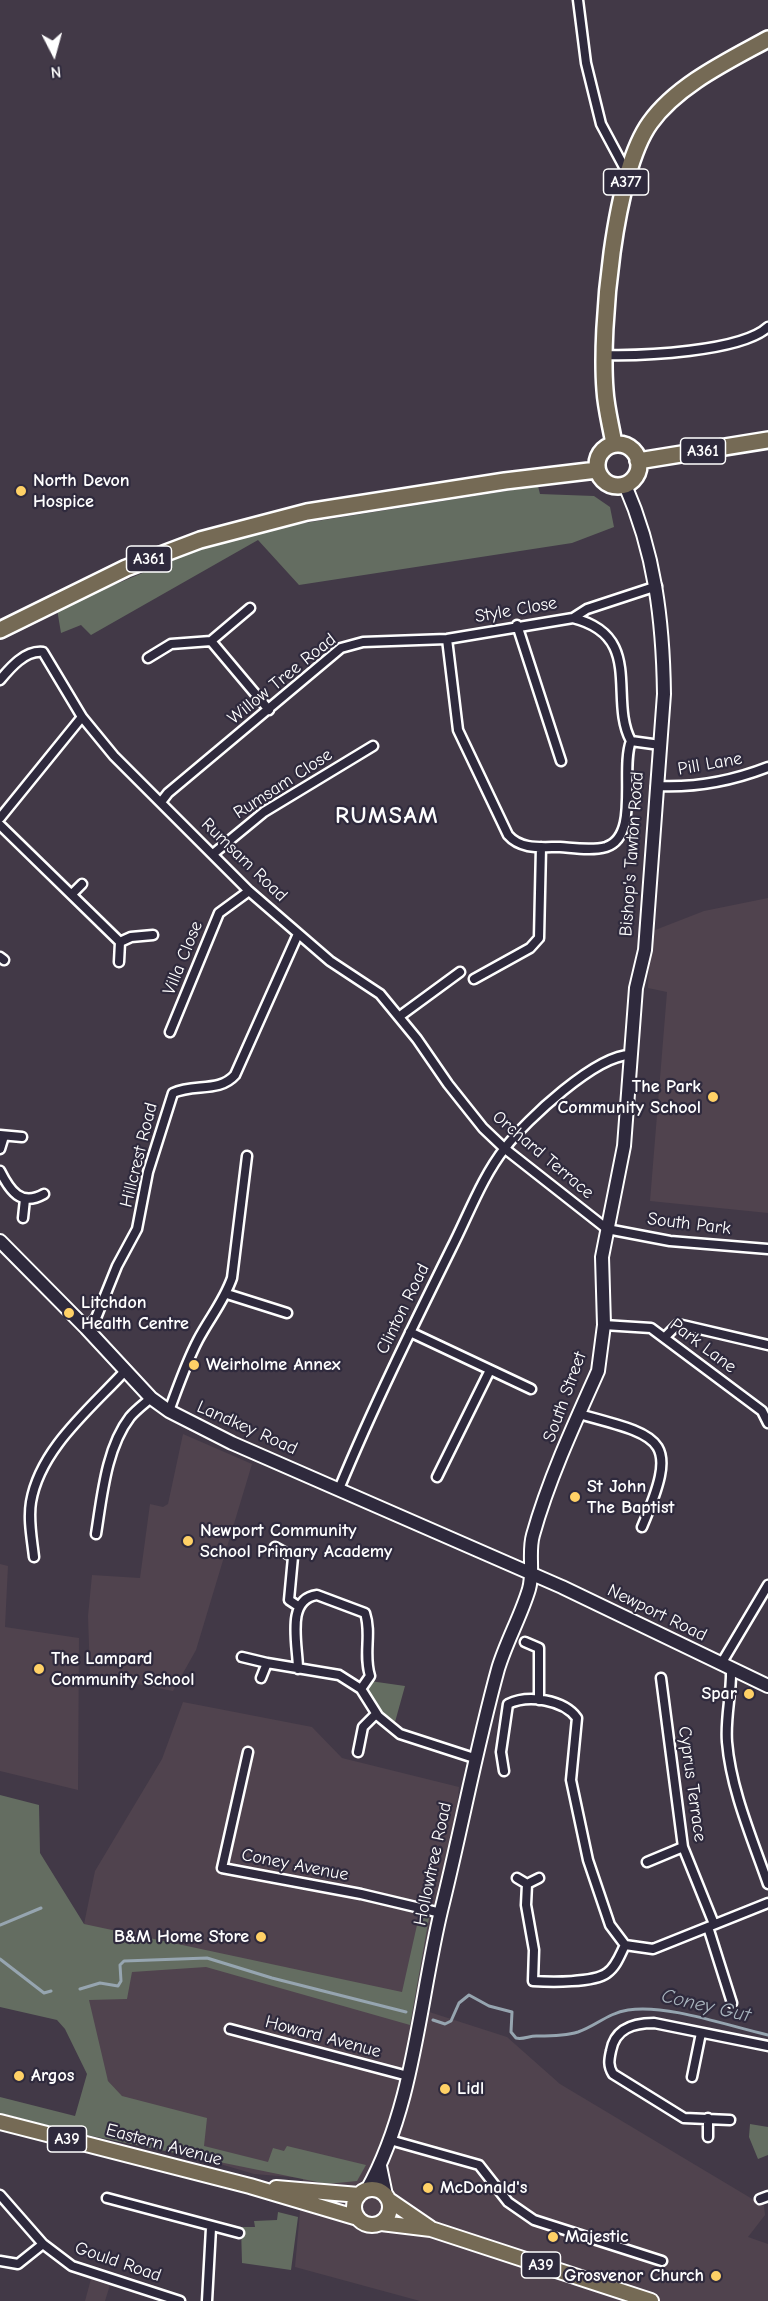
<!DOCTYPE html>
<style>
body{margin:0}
#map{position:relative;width:768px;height:2301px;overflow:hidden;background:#423947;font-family:"Comic Neue",sans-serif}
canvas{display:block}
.north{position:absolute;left:24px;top:24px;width:60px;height:60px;-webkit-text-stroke:4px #2f2a3d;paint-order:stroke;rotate:174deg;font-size:16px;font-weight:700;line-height:24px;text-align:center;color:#fff}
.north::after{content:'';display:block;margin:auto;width:21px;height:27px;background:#fff;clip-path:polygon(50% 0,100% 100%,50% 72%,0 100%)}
</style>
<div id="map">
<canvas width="768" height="2301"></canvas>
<div class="north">N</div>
</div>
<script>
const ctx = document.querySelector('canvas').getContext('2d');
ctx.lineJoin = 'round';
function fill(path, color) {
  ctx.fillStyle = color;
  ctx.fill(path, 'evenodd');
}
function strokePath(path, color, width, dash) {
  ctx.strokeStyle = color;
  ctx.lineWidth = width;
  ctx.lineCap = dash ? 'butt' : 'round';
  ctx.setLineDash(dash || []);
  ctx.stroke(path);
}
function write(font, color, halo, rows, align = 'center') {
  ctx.font = font + ' "Comic Neue",sans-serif';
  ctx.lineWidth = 4.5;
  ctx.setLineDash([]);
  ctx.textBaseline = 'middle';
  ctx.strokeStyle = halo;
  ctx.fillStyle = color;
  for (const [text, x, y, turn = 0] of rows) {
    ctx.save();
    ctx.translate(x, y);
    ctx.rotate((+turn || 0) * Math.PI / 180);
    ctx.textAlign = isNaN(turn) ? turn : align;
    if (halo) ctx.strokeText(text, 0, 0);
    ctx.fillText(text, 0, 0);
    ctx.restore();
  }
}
fill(new Path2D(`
 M768,898v315l-118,-12 17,-209 -19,-4 2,-56 54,-21z
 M183,1434l69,30 -56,186 -23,41 -83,-16 -2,-59 4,-41 48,3 10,-74 13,3 5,-3z
 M0,1564l8,2 -3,61 74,11 -1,152 -78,-19z
 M183,1702l129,25 30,31 117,29 -8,87 -31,135 87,28 53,47 204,122 1,9 -17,22 20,7v57h-348l-125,-34 8,-89 -49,-4 -44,-13 -36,-19 -33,-25 -33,-36 -26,-63 2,-94 11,-53 67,-112z
 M91,2279l19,6 -5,16h-20z`), '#50434e');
fill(new Path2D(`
 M538,486l2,8 54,2 16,11 4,20 -42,16 -273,42 -41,-45 -167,95 -10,-10 -20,8 -4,-24 147,-62 75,-20z
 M370,1681l35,5 -10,36 -15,-10 -13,-22z
 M0,1795l39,10 1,48 44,71 318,68 17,-76 10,2 -19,107 -204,-58 -74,5 -5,27 -38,1 19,81 14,15 85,22 -3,28 64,16 5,-14 11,3 3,-5 79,19 -9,16 -30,3 -250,-51 -77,-20v-16l75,19 12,-42 -22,-45 -8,-9 -57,-13z
 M750,2124l18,3v28l-10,4 -9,-22z
 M278,2212l20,5 -7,53 -49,-7 -1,-36h14l-1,-6 23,-1z`), '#646d61');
strokePath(new Path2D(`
 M0,1925l41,-17
 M0,1959l44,34 7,-2
 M80,1989l20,-6 18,3 3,-5 -1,-16 4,-4 83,-3 65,20 134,34
 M433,2020l12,4 6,-3 8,-18 10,-8 20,11 23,6 -1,20 5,6c8,2 14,-3 22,-2 13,0 27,0 40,-4 18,-6 30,-19 50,-22 40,-6 100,16 140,25`), '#96a5b0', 3);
const street = new Path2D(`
 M578,0l8,63 15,61 23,43 6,2
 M604,355c37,1 137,-3 164,-28
 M250,608l-39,33 58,69
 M573,618c72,18 35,81 58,123l29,4
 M517,625l44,136
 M447,639l11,91 50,105c13,15 33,12 52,12 14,1 32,4 46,0 34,-11 14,-77 25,-106
 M148,658l23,-14 40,-3
 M0,680c10,-12 25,-30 43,-28l39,65 32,39 135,135 81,70 50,33 37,45 31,45 35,44 21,20 103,81 63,12 98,8
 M656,786c38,2 76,-5 112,-19
 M161,802l7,-9 173,-145 22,-6 84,-3 126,-21 14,-9 70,-23
 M0,818l82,-101
 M0,825l120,117 11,-5 22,-2
 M213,854l51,-42 109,-66
 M72,894l10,-10
 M0,957l4,3
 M119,962l1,-20
 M474,979l56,-31 9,-10 2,-91
 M400,1016l60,-44
 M170,1032l49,-119 30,-22
 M0,1135l22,2
 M0,1149l4,-13
 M0,1171c10,20 21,36 44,23
 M23,1218l2,-19
 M227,1294l60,19
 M604,1325l47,3 111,83 6,12
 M86,1328l10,-10 21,-52 20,-37 11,-57 25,-79c21,-10 46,0 62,-18l63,-141
 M410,1332l121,57
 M665,1337l13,-13 90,21
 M169,1411c9,-24 17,-48 29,-71 11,-21 26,-39 34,-62l15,-122
 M579,1414c85,23 101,24 63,113
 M437,1477l53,-107
 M339,1489c34,-82 73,-161 112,-240 17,-33 31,-72 54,-101 21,-28 92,-94 126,-93
 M96,1534c6,-37 10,-86 34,-117 6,-7 14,-13 21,-19
 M275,1547l18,10 -4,43 9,6
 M34,1557c-2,-18 -6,-37 -3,-55 9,-53 59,-93 94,-131
 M525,1642l14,6v52
 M242,1657l25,6
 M721,1664l47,-79
 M731,1668c1,25 -6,49 -4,74 4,48 25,96 41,142
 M298,1669c0,-23 -13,-70 19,-74l48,18c7,21 -2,41 5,63l-9,13
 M261,1678l6,-15 72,12 22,14 17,27 22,18 74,24
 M661,1678l22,169 31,77
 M248,1752l-26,116 139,26 80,19
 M358,1752l5,-25 13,-13
 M504,1771l-3,-19 7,-48c21,-10 56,-4 69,14l-6,62 17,80 22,65 15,20 28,4 115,-46
 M647,1862l36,-15
 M517,1878l10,6 12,-6
 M527,1884l-1,21 8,45 -1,31c17,1 61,2 74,-8 9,-6 13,-18 18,-28
 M708,1927l24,76
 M230,2029l178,47
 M692,2077l9,-44
 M708,2118v19
 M730,2120l-46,-2 -71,-44c-5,-8 -4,-14 -2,-23 4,-23 23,-28 43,-28l114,23
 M390,2140l89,25 29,37 26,18 128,41
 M0,2195l43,49 29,22 108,35
 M107,2198l132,35
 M760,2199l8,-3
 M0,2261l18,3 25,-20
 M207,2301l4,-73`);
const secondary = new Path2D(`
 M0,1241l86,87 65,70 18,13 63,32 330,144 206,99
 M380,2166l6,29
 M367,2190c47,-84 52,-187 74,-279 20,-80 35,-162 57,-242 8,-27 23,-53 31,-80 5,-17 -1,-37 4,-54 15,-54 42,-113 65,-164l6,-46 -2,-68 22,-111 12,-158 9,-38 19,-256c-1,-73 -9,-141 -39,-209`);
const primary = new Path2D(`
 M0,2122l250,64 108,32
 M276,2188l83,7
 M354 2207a18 18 0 1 1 36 0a18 18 0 1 1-36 0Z
 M389,2200l41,28
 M381,2223l50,6 220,72`);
const highway = new Path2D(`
 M597 465a21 21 0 1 1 42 0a21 21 0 1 1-42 0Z
 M614,444c-3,-18 -8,-36 -9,-54 -5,-62 9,-217 45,-267 27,-38 78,-62 118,-84
 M638,461l130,-21
 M0,630l126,-62 74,-28 107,-28 198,-31 92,-11`);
strokePath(street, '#fff', 13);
strokePath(secondary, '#fff', 16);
strokePath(primary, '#fff', 18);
strokePath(highway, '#fff', 20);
strokePath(street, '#2f2a3d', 8);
strokePath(secondary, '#2f2a3d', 12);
strokePath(primary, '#756a55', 14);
strokePath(highway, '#756a55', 15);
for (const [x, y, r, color] of [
 [21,491,6,"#ffd166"],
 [713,1097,6,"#ffd166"],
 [69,1313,6,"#ffd166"],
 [194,1365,6,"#ffd166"],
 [575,1497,6,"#ffd166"],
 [188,1541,6,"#ffd166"],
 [39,1669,6,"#ffd166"],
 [749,1694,6,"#ffd166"],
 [261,1937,6,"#ffd166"],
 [19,2076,6,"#ffd166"],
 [445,2089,6,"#ffd166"],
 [428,2188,6,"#ffd166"],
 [553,2237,6,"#ffd166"],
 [716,2276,6,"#ffd166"]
]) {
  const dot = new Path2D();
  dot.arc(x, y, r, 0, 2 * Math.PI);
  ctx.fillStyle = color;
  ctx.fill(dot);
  strokePath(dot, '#2f2a3d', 2);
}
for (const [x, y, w] of [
 [626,182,45],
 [703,451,45],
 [149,559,45],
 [67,2139,39],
 [541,2265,39]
]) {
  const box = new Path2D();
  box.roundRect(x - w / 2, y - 13, w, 26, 4.5);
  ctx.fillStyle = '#2f2a3d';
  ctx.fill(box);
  strokePath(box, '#fff', 1.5);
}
write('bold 16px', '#fff', null, [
 ["A377",626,182],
 ["A361",703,451],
 ["A361",149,559],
 ["A39",67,2139],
 ["A39",541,2265]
]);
write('bold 18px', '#fff', '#2f2a3d', [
 ["North Devon",33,481],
 ["Hospice",33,502],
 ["The Park",701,1087,"right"],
 ["Community School",701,1108,"right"],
 ["Litchdon",81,1303],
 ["Health Centre",81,1324],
 ["Weirholme Annex",206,1365],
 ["St John",587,1487],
 ["The Baptist",587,1508],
 ["Newport Community",200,1531],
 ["School Primary Academy",200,1552],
 ["The Lampard",51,1659],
 ["Community School",51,1680],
 ["Spar",737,1694,"right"],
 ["B&M Home Store",249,1937,"right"],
 ["Argos",31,2076],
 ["Lidl",457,2089],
 ["McDonald's",440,2188],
 ["Majestic",565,2237],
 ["Grosvenor Church",704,2276,"right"]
], 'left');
write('18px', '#fff', '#2f2a3d', [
 ["Style Close",516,610,-10],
 ["Willow Tree Road",282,679,-39],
 ["Pill Lane",710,764,-10],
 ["Rumsam Close",283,784,-33],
 ["Bishop's Tawton Road",632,854,-86],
 ["Rumsam Road",244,860,44],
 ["Villa Close",183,958,-68],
 ["Hillcrest Road",139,1155,-76],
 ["Orchard Terrace",543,1155,40],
 ["South Park",689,1224,7],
 ["Clinton Road",403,1309,-64],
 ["Park Lane",703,1346,37],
 ["South Street",565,1397,-70],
 ["Landkey Road",247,1428,24],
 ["Newport Road",657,1613,26],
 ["Cyprus Terrace",692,1784,82],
 ["Hollowtree Road",433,1864,-78],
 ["Coney Avenue",295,1865,11],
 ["Howard Avenue",323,2037,15],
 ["Eastern Avenue",164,2145,15],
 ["Gould Road",118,2262,19]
]);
write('italic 20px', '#a8b4bd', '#2f2a3d', [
 ["Coney Gut",706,2006,13]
]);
ctx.letterSpacing = '1.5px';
write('bold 24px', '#fff', '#2f2a3d', [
 ["RUMSAM",387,816]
]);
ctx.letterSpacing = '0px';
</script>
